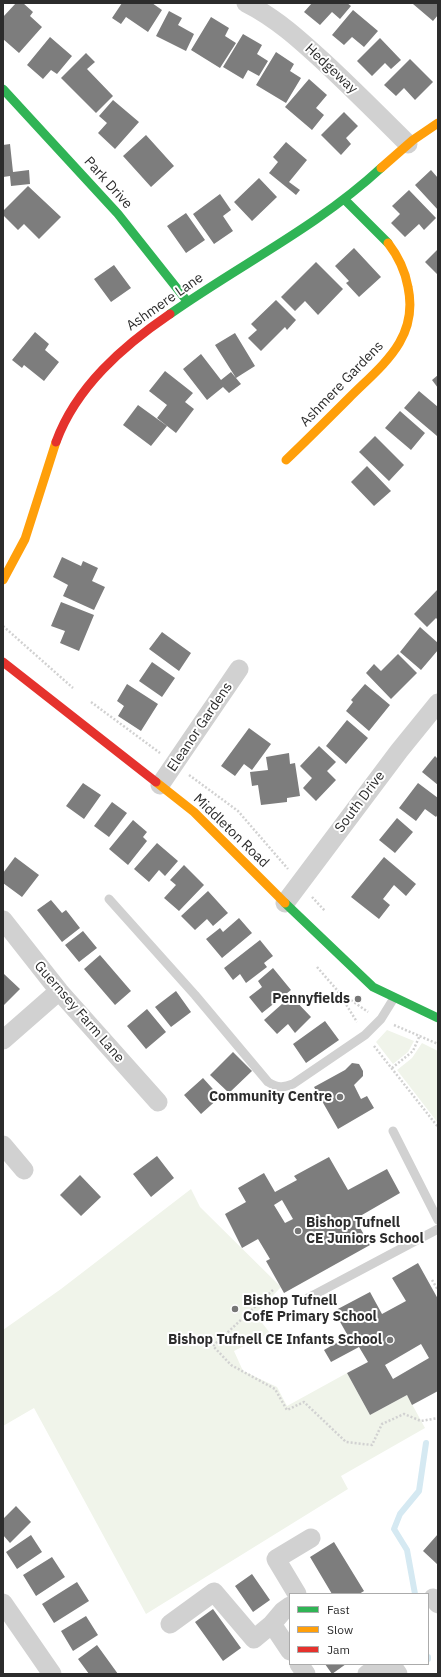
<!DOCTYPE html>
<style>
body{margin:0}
#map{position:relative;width:441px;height:1677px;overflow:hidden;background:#fff;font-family:"IBM Plex Sans",sans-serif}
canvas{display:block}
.frame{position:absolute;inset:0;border:4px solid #2c2c2c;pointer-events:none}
.legend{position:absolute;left:289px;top:1593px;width:140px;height:72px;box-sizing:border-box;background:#fff;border:1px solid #ababab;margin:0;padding:5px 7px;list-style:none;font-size:12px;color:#2c2c2c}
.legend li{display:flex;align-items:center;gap:8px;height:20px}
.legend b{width:20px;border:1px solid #ababab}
</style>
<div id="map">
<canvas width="441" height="1677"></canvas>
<div class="frame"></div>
<ul class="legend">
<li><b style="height:5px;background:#30b455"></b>Fast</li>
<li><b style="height:5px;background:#ff9f0a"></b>Slow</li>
<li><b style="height:5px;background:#e5322d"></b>Jam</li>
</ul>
</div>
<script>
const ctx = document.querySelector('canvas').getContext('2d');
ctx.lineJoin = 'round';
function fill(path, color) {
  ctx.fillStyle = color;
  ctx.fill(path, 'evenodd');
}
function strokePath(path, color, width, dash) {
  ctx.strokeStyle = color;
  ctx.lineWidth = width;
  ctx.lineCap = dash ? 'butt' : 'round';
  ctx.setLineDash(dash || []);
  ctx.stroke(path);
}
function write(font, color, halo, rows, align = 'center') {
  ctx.font = font + ' "IBM Plex Sans",sans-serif';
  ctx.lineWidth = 4;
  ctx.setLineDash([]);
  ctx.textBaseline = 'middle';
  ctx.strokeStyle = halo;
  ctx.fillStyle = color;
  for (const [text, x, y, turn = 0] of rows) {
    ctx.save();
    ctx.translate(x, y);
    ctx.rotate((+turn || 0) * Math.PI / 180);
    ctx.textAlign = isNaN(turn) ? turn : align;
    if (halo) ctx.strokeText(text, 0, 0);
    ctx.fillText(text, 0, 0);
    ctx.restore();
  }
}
fill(new Path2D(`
 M387,1030l27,11 -6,11 -15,12 -17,-22z
 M422,1043l16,8v72l-41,-53 15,-12z
 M191,1189l9,18 81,80 -26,27 15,19 -36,18 9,20 34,16 10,19 60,-33 23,42 37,-20 18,33 -84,48 7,13 -202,125 -112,-206 -31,18v-96l58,-41z`), '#f0f4ea');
strokePath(new Path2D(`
 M415,1594l-8,-44 -13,-21 6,-15 19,-23 7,-48
 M428,1657v2`), '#d5e9f2', 6);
fill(new Path2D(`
 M16,3h7l10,9 -3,4 12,11 -23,26 -16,-14v-22z
 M122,3h30l10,7 -14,22 -22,-15 -5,7 -9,-6z
 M312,3h35l4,3 -11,13 -8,-7 -12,13 -16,-13z
 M414,3h24v12l-5,6 -20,-17z
 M353,10l25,21 -14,16 -12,-10 -8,8 -12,-10z
 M169,11l13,7 -4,7 16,9 -8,17 -30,-15z
 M211,17l18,11 -4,8 11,7 -16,25 -29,-18z
 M243,34l19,11 -5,9 11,7 -9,15 -11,-6 -5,9 -20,-12z
 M50,37l22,19 -15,18 -6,-4 -8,9 -16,-14z
 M380,38l21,22 -10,9 -6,-6 -13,13 -15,-15z
 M276,52l18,12 -4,7 11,7 -15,25 -30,-18z
 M86,53l9,9 -8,7 26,27 -17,17 -35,-35z
 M410,59l23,23 -18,18 -11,-12 -8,8 -12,-11z
 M309,79l18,16 -11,13 8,7 -12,15 -27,-23z
 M113,100l26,22 -24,27 -17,-16 9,-10 -8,-7z
 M344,112l14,14 -12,12 5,6 -10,11 -20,-20z
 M146,135l28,31 -23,21 -28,-31z
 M286,142l21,18 -18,22 11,8 -4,5 -27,-22 9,-11 -5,-5z
 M10,144l3,28 16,-2 1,14 -19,2 -1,-10 -7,1v-32z
 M431,170l7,8v32l-23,-25z
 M259,178l18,19 -25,24 -18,-19z
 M28,186l33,31 -22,22 -15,-15 -6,6 -15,-15v-4z
 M409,190l27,28 -12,12 -5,-6 -14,13 -14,-14 9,-9 -8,-8z
 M220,194l11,16 -8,6 10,15 -19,13 -21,-30z
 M186,213l19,27 -19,13 -19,-27z
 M354,248l27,29 -22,20 -13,-14 3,-2 -14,-15z
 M438,249v26l-13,-13z
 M316,262l27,27 -25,26 -13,-14 -10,10 -14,-14z
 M114,265l17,23 -20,14 -17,-23z
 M276,300l20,20 -9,10 -2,-3 -24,24 -13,-13 9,-8 -6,-6z
 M35,332l14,12 -4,6 14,12 -15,19 -20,-16 -2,3 -10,-8z
 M235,333l20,33 -19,12 -21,-33z
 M201,354l20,26 10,-8 10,12 -12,9 -6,-6 -16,13 -24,-31z
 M165,371l28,22 -8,9 9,7 -18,24 -19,-15 10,-13 -18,-14z
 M438,375v13l-6,-8z
 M419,391l19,16 -1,29 -33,-28z
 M138,405l29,21 -16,20 -28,-21z
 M400,411l25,22 -14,17 -26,-22z
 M375,436l29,29 -15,16 -30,-29z
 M367,466l24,25 -17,15 -23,-24z
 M62,557l19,9 2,-5 15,7 -6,13 13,6 -11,23 -31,-14 5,-11 -15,-8z
 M438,589v31l-2,-2 -9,9 -13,-13z
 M61,602l33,13 -15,36 -19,-8 5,-12 -14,-5z
 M420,627l18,16v7l-17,20 -21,-18z
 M162,632l29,21 -12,18 -30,-22z
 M398,654l19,19 -26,26 -25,-26 8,-9 7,7z
 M152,662l23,16 -13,19 -23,-16z
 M127,684l31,20 -17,27 -23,-15 6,-10 -7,-5z
 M365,684l25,21 -21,26 -23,-20 7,-9 -2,-2z
 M347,720l21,18 -22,26 -20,-18z
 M249,728l22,16 -19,26 -8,-6 -9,12 -14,-10z
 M319,746l17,16 -9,9 9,9 -20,21 -13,-13 9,-10 -12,-12z
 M289,753l1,11 5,-1 5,33 -13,2v4l-26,3 -3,-20 -6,1 -2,-14 18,-2 -2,-13z
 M435,756l3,3v26l-16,-13z
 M83,783l18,12 -17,24 -18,-13z
 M418,783l20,15v16l-2,3 -11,-8 -9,12 -17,-13z
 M112,802l15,11 -18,24 -15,-11z
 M397,818l16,14 -18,21 -16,-13z
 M133,820l14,12 -4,5 4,4 -19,24 -19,-16z
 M157,843l21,18 -13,15 -6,-6 -10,12 -15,-13z
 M15,857l24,18 -17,22 -19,-14v-10z
 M384,857l32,27 -10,12 -12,-11 -11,14 7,6 -11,14 -28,-22z
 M184,865l20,20 -25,26 -15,-13 12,-13 -6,-5z
 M208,891l20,22 -15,13 -6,-7 -12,11 -14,-14z
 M51,900l11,13 4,-3 14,18 -18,14 -25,-32z
 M239,918l13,15 -30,25 -16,-19 14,-11 3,4z
 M83,931l14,17 -18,14 -14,-17z
 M260,940l13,16 -9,7 3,4 -21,16 -6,-9 -7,6 -9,-12z
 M100,955l31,36 -16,14 -31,-36z
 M273,968l18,22 -29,23 -13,-16 13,-10 -4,-6z
 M4,974l16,15 -16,16 -1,-30z
 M176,991l15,21 -20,15 -16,-20z
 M291,996l20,21 -16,16 -7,-9 -11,10 -13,-14z
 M147,1009l19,23 -20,17 -19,-23z
 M325,1021l14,19 -33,23 -13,-19z
 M233,1052l19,19 -23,22 -19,-18z
 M352,1063l7,1 4,7v5l-9,9 7,14 6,-3 7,12 -36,21 -24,-42 31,-17z
 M203,1078l17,19 -19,17 -17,-19z
 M157,1156l17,22 -23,19 -18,-23z
 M329,1157l19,33 39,-21 13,24 -45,26 15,26 -86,48 -18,-32 4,-2 -12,-20 -16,9 -17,-34 21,-12 -8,-14 26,-15 11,19 22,-12 -3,-4zM282,1200l11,19 -8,4 -11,-18z
 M80,1175l21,22 -20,19 -21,-21z
 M418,1263l20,36v92l-26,14 -5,-10 -37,20 -23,-42 21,-11 -9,-15 -28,15 -7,-12 24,-14 -14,-25 36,-19 12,22 24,-13 -14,-23zM421,1344l8,14 -36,21 -8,-14z
 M16,1506l15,16 -21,21 -7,-8v-16z
 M438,1534v29l-1,1 -14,-13z
 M31,1535l11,17 -25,17 -11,-17z
 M334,1542l30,49 -5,3h-27l-22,-37z
 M52,1557l13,20 -29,19 -13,-21z
 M252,1574l18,26 -17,12 -18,-26z
 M77,1582l12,19 -35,22 -12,-19z
 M213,1609l28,39 -18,13 -28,-39z
 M86,1616l12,19 -25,16 -12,-20z
 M97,1645l21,29h-29l-11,-15z
 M325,1664h21l-14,10z`), '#7d7d7d');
strokePath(new Path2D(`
 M3,626l70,62
 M91,702l69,51
 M189,775l49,36 50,58
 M312,897l13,14
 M317,967l20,23 20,32
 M338,991l30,21
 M394,1025l44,19
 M374,1046l64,81
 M392,1068l21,-17 7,-16
 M432,1280l6,10
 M273,1290l-60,56 18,19 44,24 12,21 17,-8 42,40 26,3 10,-21 22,-10 17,7 17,-3`), '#d1d1d1', 2.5, [2, 2]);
strokePath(new Path2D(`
 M109,899l86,96 73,87c10,6 15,6 25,2l72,-49 16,-16 13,-21
 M393,1131l45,89
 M308,1298l130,-69`), '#d1d1d1', 9);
strokePath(new Path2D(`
 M246,3c30,15 54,37 78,59 29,27 56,54 84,82
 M160,785l79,-116
 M285,903l114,-152 39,-48
 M3,920l56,71 99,111
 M3,1040l56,-49
 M3,1145l21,25
 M297,1594l-21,-35 35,-21
 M433,1598l5,6
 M3,1603l49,71
 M170,1624l44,-32 40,47 18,-15 11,-13 7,-5
 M272,1624l18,27
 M299,1664l7,10
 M391,1664l7,10
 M367,1674l16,-10`), '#d1d1d1', 19);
strokePath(new Path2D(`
 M3,89l115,125 69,87
 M345,200l43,43
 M170,314c71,-50 147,-87 211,-146
 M285,903l88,84 65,31`), '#30b455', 9);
strokePath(new Path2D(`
 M381,168l32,-28 25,-17
 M286,460c21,-20 42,-41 63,-62 33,-33 70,-59 59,-111 -3,-17 -10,-31 -20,-44
 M3,580l22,-41 31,-97
 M156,782l38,30 91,91`), '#ff9f0a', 9);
strokePath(new Path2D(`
 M56,442c20,-55 67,-96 114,-128
 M3,662l153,120`), '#e5322d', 9);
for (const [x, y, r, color] of [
 [358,999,4,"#767676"],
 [340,1097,4,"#767676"],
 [298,1231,4,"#767676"],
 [235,1309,4,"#767676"],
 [390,1340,4,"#767676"]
]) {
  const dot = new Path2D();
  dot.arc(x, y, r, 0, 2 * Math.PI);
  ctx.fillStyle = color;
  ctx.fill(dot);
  strokePath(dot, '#fff', 1.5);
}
write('14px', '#2c2c2c', '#fff', [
 ["Hedgeway",331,69,43],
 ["Park Drive",108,183,48],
 ["Ashmere Lane",165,302,-35],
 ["Ashmere Gardens",342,384,-46],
 ["Eleanor Gardens",200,727,-56],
 ["South Drive",360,802,-53],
 ["Middleton Road",231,831,44],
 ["Guernsey Farm Lane",79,1012,49]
]);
write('bold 14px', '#2c2c2c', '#fff', [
 ["Pennyfields",350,999],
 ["Community Centre",332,1097],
 ["Bishop Tufnell",306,1223,"left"],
 ["CE Juniors School",306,1239,"left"],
 ["Bishop Tufnell",243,1301,"left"],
 ["CofE Primary School",243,1317,"left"],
 ["Bishop Tufnell CE Infants School",382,1340]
], 'right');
</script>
